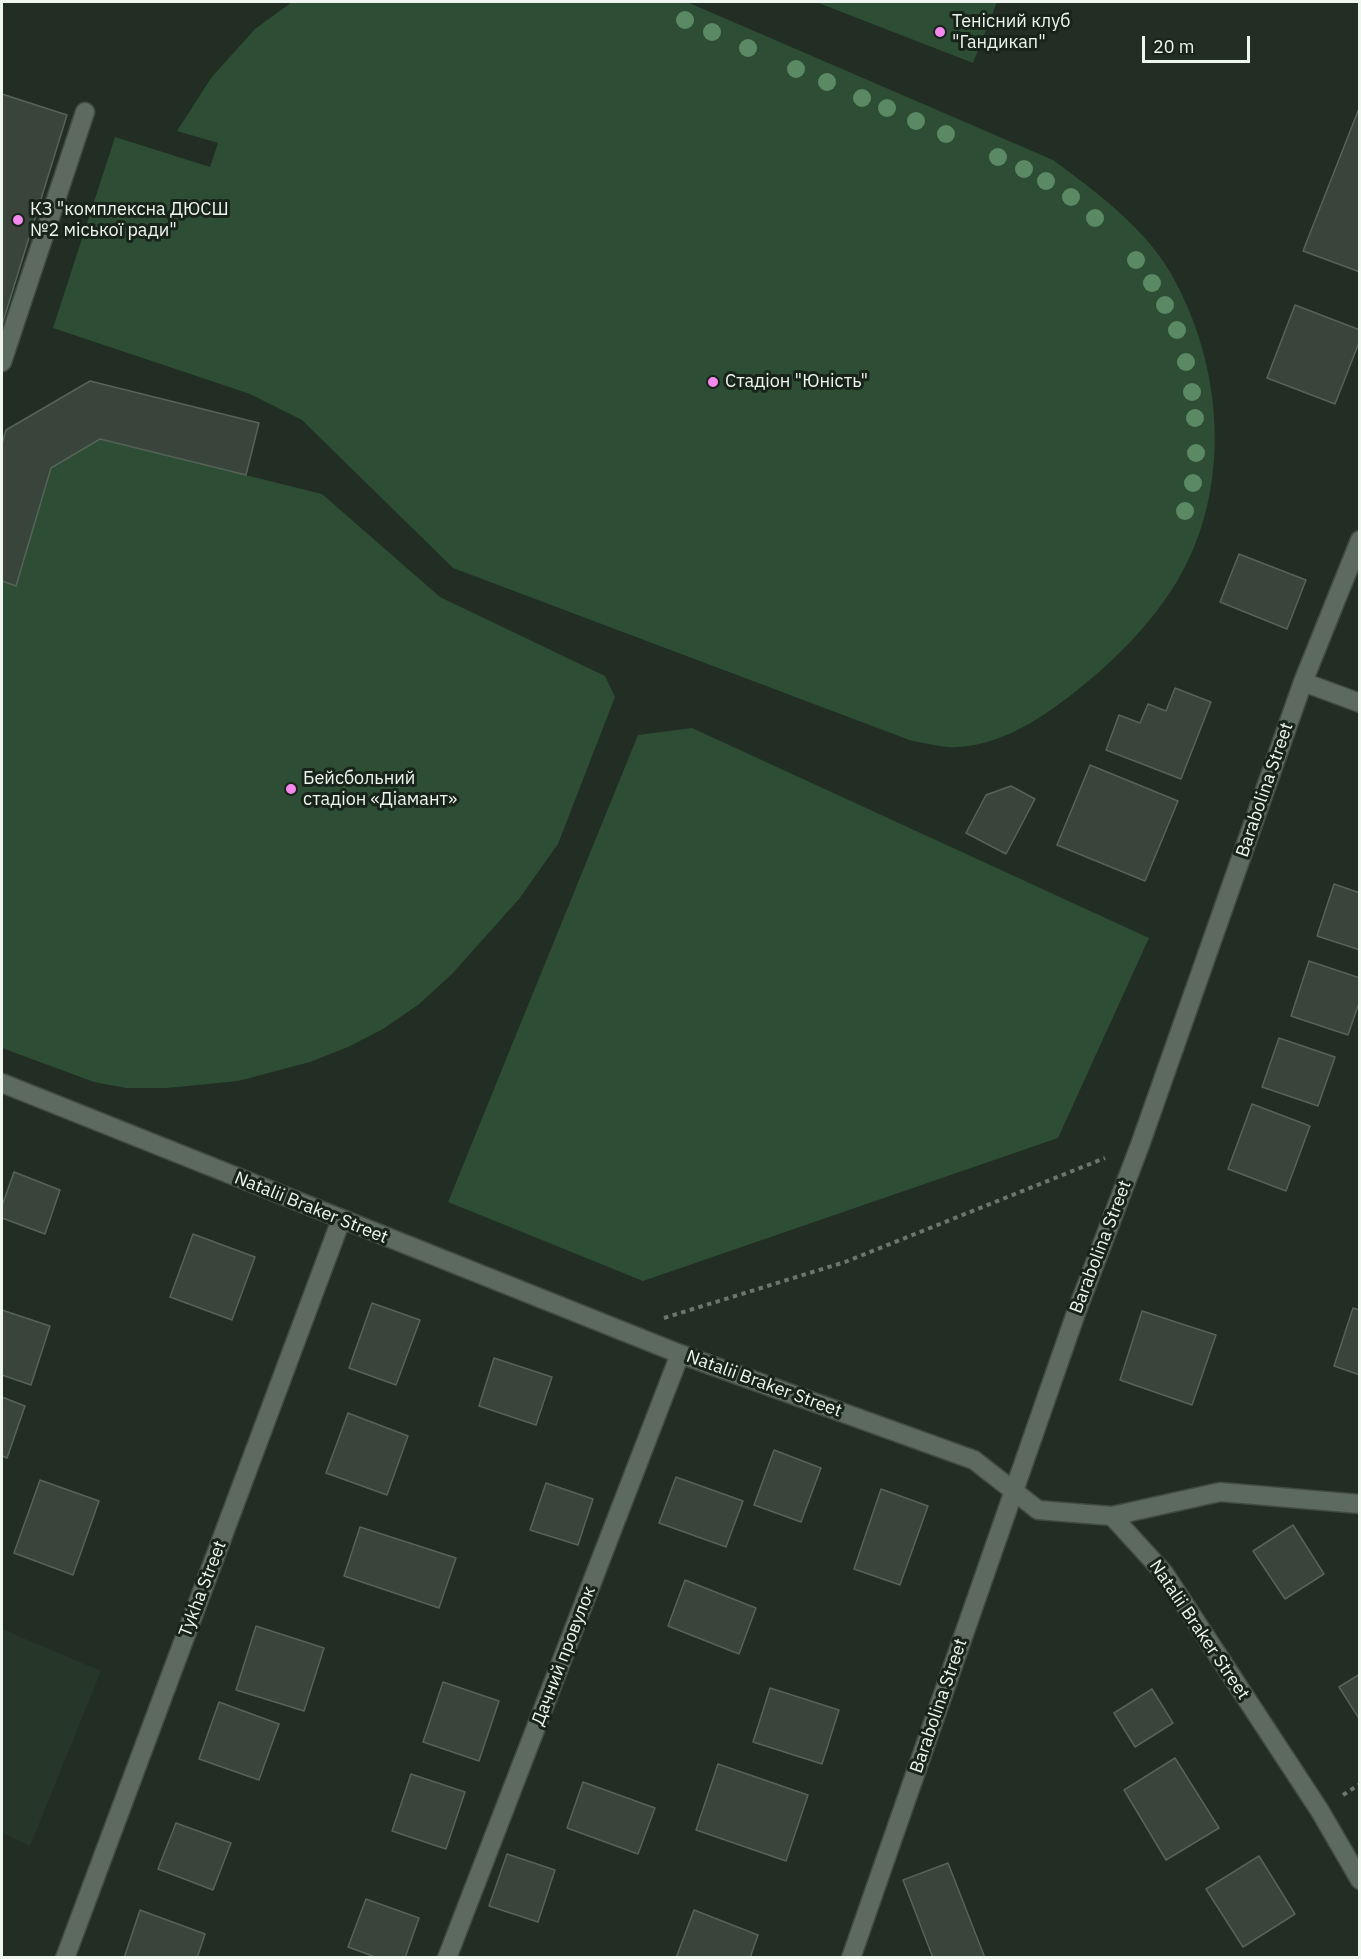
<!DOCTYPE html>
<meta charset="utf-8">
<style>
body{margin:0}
#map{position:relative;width:1361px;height:1959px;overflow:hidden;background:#222d24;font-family:"IBM Plex Sans",sans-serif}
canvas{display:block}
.frame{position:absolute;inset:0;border:3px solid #eef6ef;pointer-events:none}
.scale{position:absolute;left:1142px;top:36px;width:108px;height:27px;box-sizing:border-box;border:3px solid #eef6ef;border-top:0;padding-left:8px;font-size:18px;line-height:21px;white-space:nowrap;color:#eef6ef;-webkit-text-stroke:4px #18231a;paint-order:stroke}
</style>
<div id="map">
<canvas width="1361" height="1959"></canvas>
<div class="frame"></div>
<div class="scale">20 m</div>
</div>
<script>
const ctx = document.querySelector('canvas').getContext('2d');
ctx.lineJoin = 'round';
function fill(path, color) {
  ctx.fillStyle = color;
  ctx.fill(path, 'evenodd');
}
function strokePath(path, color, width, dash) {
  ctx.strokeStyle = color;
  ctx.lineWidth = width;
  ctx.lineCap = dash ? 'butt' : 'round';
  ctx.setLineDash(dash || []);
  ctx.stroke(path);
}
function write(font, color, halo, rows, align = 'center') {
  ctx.font = font + ' "IBM Plex Sans",sans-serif';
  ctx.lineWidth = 6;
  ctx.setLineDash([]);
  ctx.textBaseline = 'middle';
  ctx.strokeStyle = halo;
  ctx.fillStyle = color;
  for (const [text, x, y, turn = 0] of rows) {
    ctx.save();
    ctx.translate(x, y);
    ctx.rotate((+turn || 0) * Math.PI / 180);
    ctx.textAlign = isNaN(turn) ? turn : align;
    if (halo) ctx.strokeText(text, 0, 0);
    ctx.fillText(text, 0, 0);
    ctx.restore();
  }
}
fill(new Path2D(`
 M2,1629l99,42 -71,175 -28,-13z`), '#263729');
fill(new Path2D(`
 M292,2h395l366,158c42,31 90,66 117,112 54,93 63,218 6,311 -22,36 -52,68 -84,95 -37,31 -84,67 -135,69 -14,1 -30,-4 -45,-6l-459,-173 -151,-148 -52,-26 -197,-66 62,-191 95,30 8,-24 -41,-12 34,-53 44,-49z
 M816,2h181l-24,61z
 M100,439l222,55 118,103 165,79 10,21 -57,147 -39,55 -67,75 -34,31 -35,24 -35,18 -38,15 -72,19 -71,7h-41l-32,-6 -92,-34v-467l14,4 35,-117z
 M692,728l457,210 -91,200 -415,143 -195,-79 190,-467z`), '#2d4d34');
const building = new Path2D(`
 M2,94l65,21 -65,210z
 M1360,106v166l-57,-21z
 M1295,305l65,25v10l-25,64 -68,-26z
 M90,381l169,42 -13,52 -146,-36 -49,29 -35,118 -14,-5v-137l4,-14z
 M1239,554l67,26 -19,49 -67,-27z
 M1175,688l36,14 -30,77 -75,-29 13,-35 21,8 8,-19 18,7z
 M1090,765l88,36 -33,80 -88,-36z
 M1011,786l24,13 -29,55 -40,-21 20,-38z
 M1334,884l26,9v57l-43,-14z
 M1309,961l51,17v22l-12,35 -57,-19z
 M1279,1038l56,19 -17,49 -56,-19z
 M1252,1104l58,22 -24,65 -58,-22z
 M14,1172l46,18 -15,44 -43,-16v-12z
 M193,1234l62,23 -23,63 -62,-23z
 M372,1303l48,17 -24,65 -47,-17z
 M1353,1308l7,2v65l-26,-9z
 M2,1310l48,16 -19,59 -29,-10z
 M1142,1311l74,24 -24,70 -72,-25z
 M494,1358l58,19 -16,48 -57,-19z
 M2,1397l23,9 -18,52 -5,-2z
 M348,1413l60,23 -21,59 -61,-22z
 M774,1450l47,18 -20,54 -47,-17z
 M676,1477l67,24 -17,46 -67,-24z
 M40,1480l59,21 -26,74 -59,-22z
 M546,1483l47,16 -15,46 -48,-15z
 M881,1489l47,17 -28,79 -46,-16z
 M1293,1525l31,49 -39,25 -32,-48z
 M360,1527l96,31 -17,50 -95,-32z
 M685,1580l71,28 -17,46 -71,-28z
 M256,1626l68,22 -20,63 -68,-21z
 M1360,1674v46l-21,-33z
 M443,1682l56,19 -20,60 -56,-19z
 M770,1688l69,22 -17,54 -69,-22z
 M1152,1689l21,34 -38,24 -21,-34z
 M219,1702l60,22 -20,56 -60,-21z
 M1175,1758l44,70 -53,32 -42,-70z
 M718,1764l90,31 -22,66 -90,-31z
 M411,1774l54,18 -19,57 -54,-18z
 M583,1782l72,26 -17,46 -71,-26z
 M176,1823l55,20 -18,47 -55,-21z
 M507,1854l48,16 -17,52 -49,-16z
 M1259,1856l36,58 -52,33 -37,-58z
 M948,1863l37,95h-52l-30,-78z
 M366,1899l53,19 -14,40h-27l-30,-11z
 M140,1910l65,24 -8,24h-73z
 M694,1910l64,25 -8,23h-74z`);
fill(building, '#39453b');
strokePath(building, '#566358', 1.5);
const minor = new Path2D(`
 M2,362l83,-250
 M1303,682l57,21
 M2,1083l678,271 294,106 64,50 74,6 52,57 156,238 40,69
 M1112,1516l108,-24 140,12
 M65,1958l276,-738
 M447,1958l233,-604
 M851,1958l225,-645 64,-168 163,-463 57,-142`);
strokePath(minor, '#414b43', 21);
strokePath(new Path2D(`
 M664,1318l181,-56 260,-104
 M1343,1795l17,-11`), '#6c766e', 4, [4.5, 4.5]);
strokePath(minor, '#5d6a5f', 18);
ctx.fillStyle = '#5a8964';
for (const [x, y] of [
 [685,20],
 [712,32],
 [748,48],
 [796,69],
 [827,82],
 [862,98],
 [887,108],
 [916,121],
 [946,134],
 [998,157],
 [1024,169],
 [1046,181],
 [1071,197],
 [1095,218],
 [1136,260],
 [1152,283],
 [1165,305],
 [1177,330],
 [1186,362],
 [1192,392],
 [1195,418],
 [1196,453],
 [1193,483],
 [1185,511]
]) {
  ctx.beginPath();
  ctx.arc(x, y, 9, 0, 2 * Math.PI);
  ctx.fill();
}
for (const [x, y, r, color] of [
 [940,32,6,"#f689ee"],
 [18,220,6,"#f689ee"],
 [713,382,6,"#f689ee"],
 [291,789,6,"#f689ee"]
]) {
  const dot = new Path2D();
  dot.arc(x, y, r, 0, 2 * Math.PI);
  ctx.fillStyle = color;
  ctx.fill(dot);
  strokePath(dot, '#18231a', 2);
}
write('18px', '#eef6ef', '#18231a', [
 ["Тенісний клуб",952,22],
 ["\"Гандикап\"",952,43],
 ["КЗ \"комплексна ДЮСШ",30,210],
 ["№2 міської ради\"",30,231],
 ["Стадіон \"Юність\"",725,382],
 ["Бейсбольний",303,779],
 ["стадіон «Діамант»",303,800]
], 'left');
write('18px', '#eef6ef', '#18231a', [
 ["Barabolina Street",1265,790,-71],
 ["Natalii Braker Street",311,1208,22],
 ["Barabolina Street",1101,1247,-69],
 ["Natalii Braker Street",764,1384,20],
 ["Tykha Street",203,1589,-69],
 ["Natalii Braker Street",1199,1630,56],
 ["Дачний провулок",564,1656,-69],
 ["Barabolina Street",939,1706,-71]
]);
</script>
